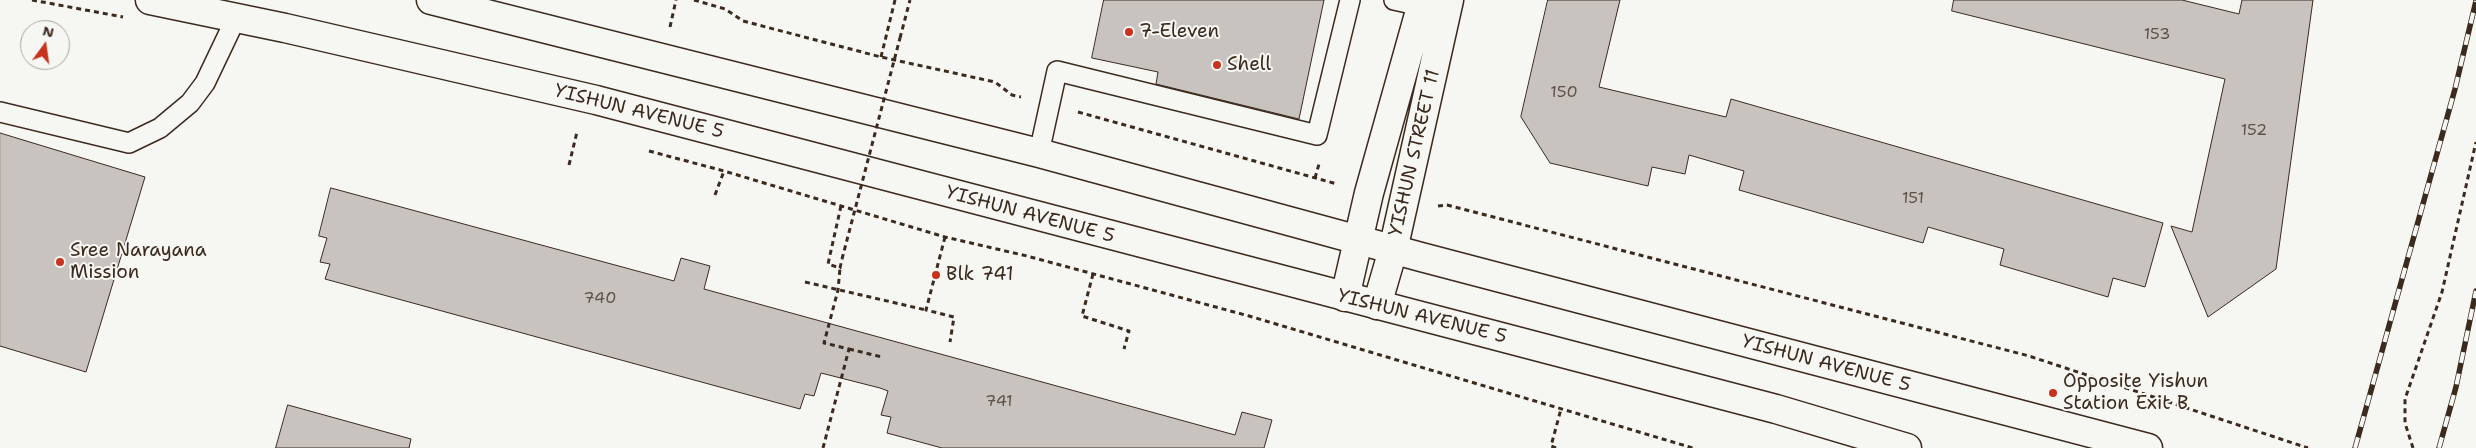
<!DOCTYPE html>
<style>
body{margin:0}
#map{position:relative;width:2476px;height:448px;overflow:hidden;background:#f6f6f2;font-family:"Shantell Sans",sans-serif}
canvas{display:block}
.north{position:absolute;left:20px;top:20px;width:50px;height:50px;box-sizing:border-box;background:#f6f6f2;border:1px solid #aba49d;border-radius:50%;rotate:14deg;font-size:14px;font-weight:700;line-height:20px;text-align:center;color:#3b2a1e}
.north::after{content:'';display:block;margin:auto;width:18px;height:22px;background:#c8321e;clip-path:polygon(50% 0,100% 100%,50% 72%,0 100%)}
</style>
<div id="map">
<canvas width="2476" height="448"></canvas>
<div class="north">N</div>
</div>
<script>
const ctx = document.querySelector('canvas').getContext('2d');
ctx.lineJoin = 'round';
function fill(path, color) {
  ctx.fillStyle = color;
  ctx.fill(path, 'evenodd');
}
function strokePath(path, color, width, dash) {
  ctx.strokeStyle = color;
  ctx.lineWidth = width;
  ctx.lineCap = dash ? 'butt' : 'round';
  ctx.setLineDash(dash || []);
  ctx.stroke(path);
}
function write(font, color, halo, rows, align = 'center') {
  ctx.font = font + ' "Shantell Sans",sans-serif';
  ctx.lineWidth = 4;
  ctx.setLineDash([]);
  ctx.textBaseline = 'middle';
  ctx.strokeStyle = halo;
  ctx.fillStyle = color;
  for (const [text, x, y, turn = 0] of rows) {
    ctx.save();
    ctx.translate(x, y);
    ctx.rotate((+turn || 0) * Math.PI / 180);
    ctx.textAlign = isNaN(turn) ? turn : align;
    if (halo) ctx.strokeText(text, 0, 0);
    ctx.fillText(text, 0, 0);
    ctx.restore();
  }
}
const building = new Path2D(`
 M1104,0h220l-25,119 -143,-35 2,-12 -66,-14z
 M1548,0h72l-21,87 127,30 5,-18 432,124 -18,64 -32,-9 -5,19 -108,-32 4,-16 -76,-22 -5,16 -184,-53 5,-19 -55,-16 -4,19 -33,-7 -4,19 -98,-23 -29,-46z
 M1954,0h228l57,14 3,-14h71l-37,269 -68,48 -37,-91 21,6 33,-153 -273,-68z
 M0,133l145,44 -59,195 -86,-26z
 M331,188l343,93 7,-23 29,8 -6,23 531,146 7,-23 30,8 -8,28h-322l-55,-15 4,-16 -10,-2 7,-24 -8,-3 -59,-15 -7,23 -9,-2 -5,15 -475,-130 5,-15 -10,-2 7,-24 -8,-2z
 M288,405l123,34 -2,9h-133z`);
fill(building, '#c8c3be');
strokePath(building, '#3b2a1e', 1);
const lane = new Path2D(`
 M1394,0l27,6
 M0,112l129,31 31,-15 30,-25 15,-20 31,-65
 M1039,153l18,-82 260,64 33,-135`);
const street = new Path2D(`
 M1345,297l24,-104 54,-193
 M1377,305l16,-55 56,-250`);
const secondary = new Path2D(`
 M150,0l135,28 311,72 1180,309 131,39
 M431,0l608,153 382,104 727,191`);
strokePath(lane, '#3b2a1e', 22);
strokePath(street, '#3b2a1e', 31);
strokePath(secondary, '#3b2a1e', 31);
strokePath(new Path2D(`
 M32,0l91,17
 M694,0l31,9 18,12 138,36 114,25 17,13 9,2
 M670,27l6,-27
 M900,38l10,-38
 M881,57l14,-57
 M1078,112l259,72
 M649,151l75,20 221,66 82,19 222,60 444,132
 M569,165l8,-33
 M1315,178l4,-14
 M715,195l9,-24
 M841,206l-13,58 12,4 2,-9
 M1438,206l9,-1 582,151 279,92
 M945,237l-19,73 28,7 -4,25
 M1093,274l-11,42 47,15 -5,18
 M805,282l121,28
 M849,349l33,8
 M823,448l26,-99 -25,-6 14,-53 2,-22
 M1556,448l-5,-2 10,-37
 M2413,448l-8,-25v-24l37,-107 34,-150`), '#3b2a1e', 3, [5, 4]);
strokePath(lane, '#f6f6f2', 19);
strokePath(street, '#f6f6f2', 28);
strokePath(secondary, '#f6f6f2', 28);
const rail = new Path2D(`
 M2355,448l100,-359 21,-88
 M2439,448l17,-61 20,-96`);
strokePath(rail, '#3b2a1e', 5.5);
strokePath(rail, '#f6f6f2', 4, [11]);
strokePath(new Path2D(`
 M842,259l58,-221`), '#3b2a1e', 3, [5, 4]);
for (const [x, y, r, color] of [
 [1129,32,5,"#c8321e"],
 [1217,65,5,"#c8321e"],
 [60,262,5,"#c8321e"],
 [936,275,5,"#c8321e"],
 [2053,393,5,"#c8321e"]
]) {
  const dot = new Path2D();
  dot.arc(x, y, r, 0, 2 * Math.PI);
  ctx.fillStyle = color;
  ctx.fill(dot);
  strokePath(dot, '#f6f6f2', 2);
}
write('16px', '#5e5046', null, [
 ["153",2157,35],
 ["150",1564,93],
 ["152",2254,131],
 ["151",1913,199],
 ["740",600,299],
 ["741",999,402]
]);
write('19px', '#3b2a1e', '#f6f6f2', [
 ["7-Eleven",1139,32],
 ["Shell",1227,65],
 ["Sree Narayana",70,251],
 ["Mission",70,273],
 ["Blk 741",946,275],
 ["Opposite Yishun",2063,382],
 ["Station Exit B",2063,404]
], 'left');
write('19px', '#3b2a1e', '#f6f6f2', [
 ["YISHUN AVENUE 5",639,112,14],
 ["YISHUN STREET 11",1415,153,-77],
 ["YISHUN AVENUE 5",1030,215,15],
 ["YISHUN AVENUE 5",1422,317,14],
 ["YISHUN AVENUE 5",1826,364,15]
]);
</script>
